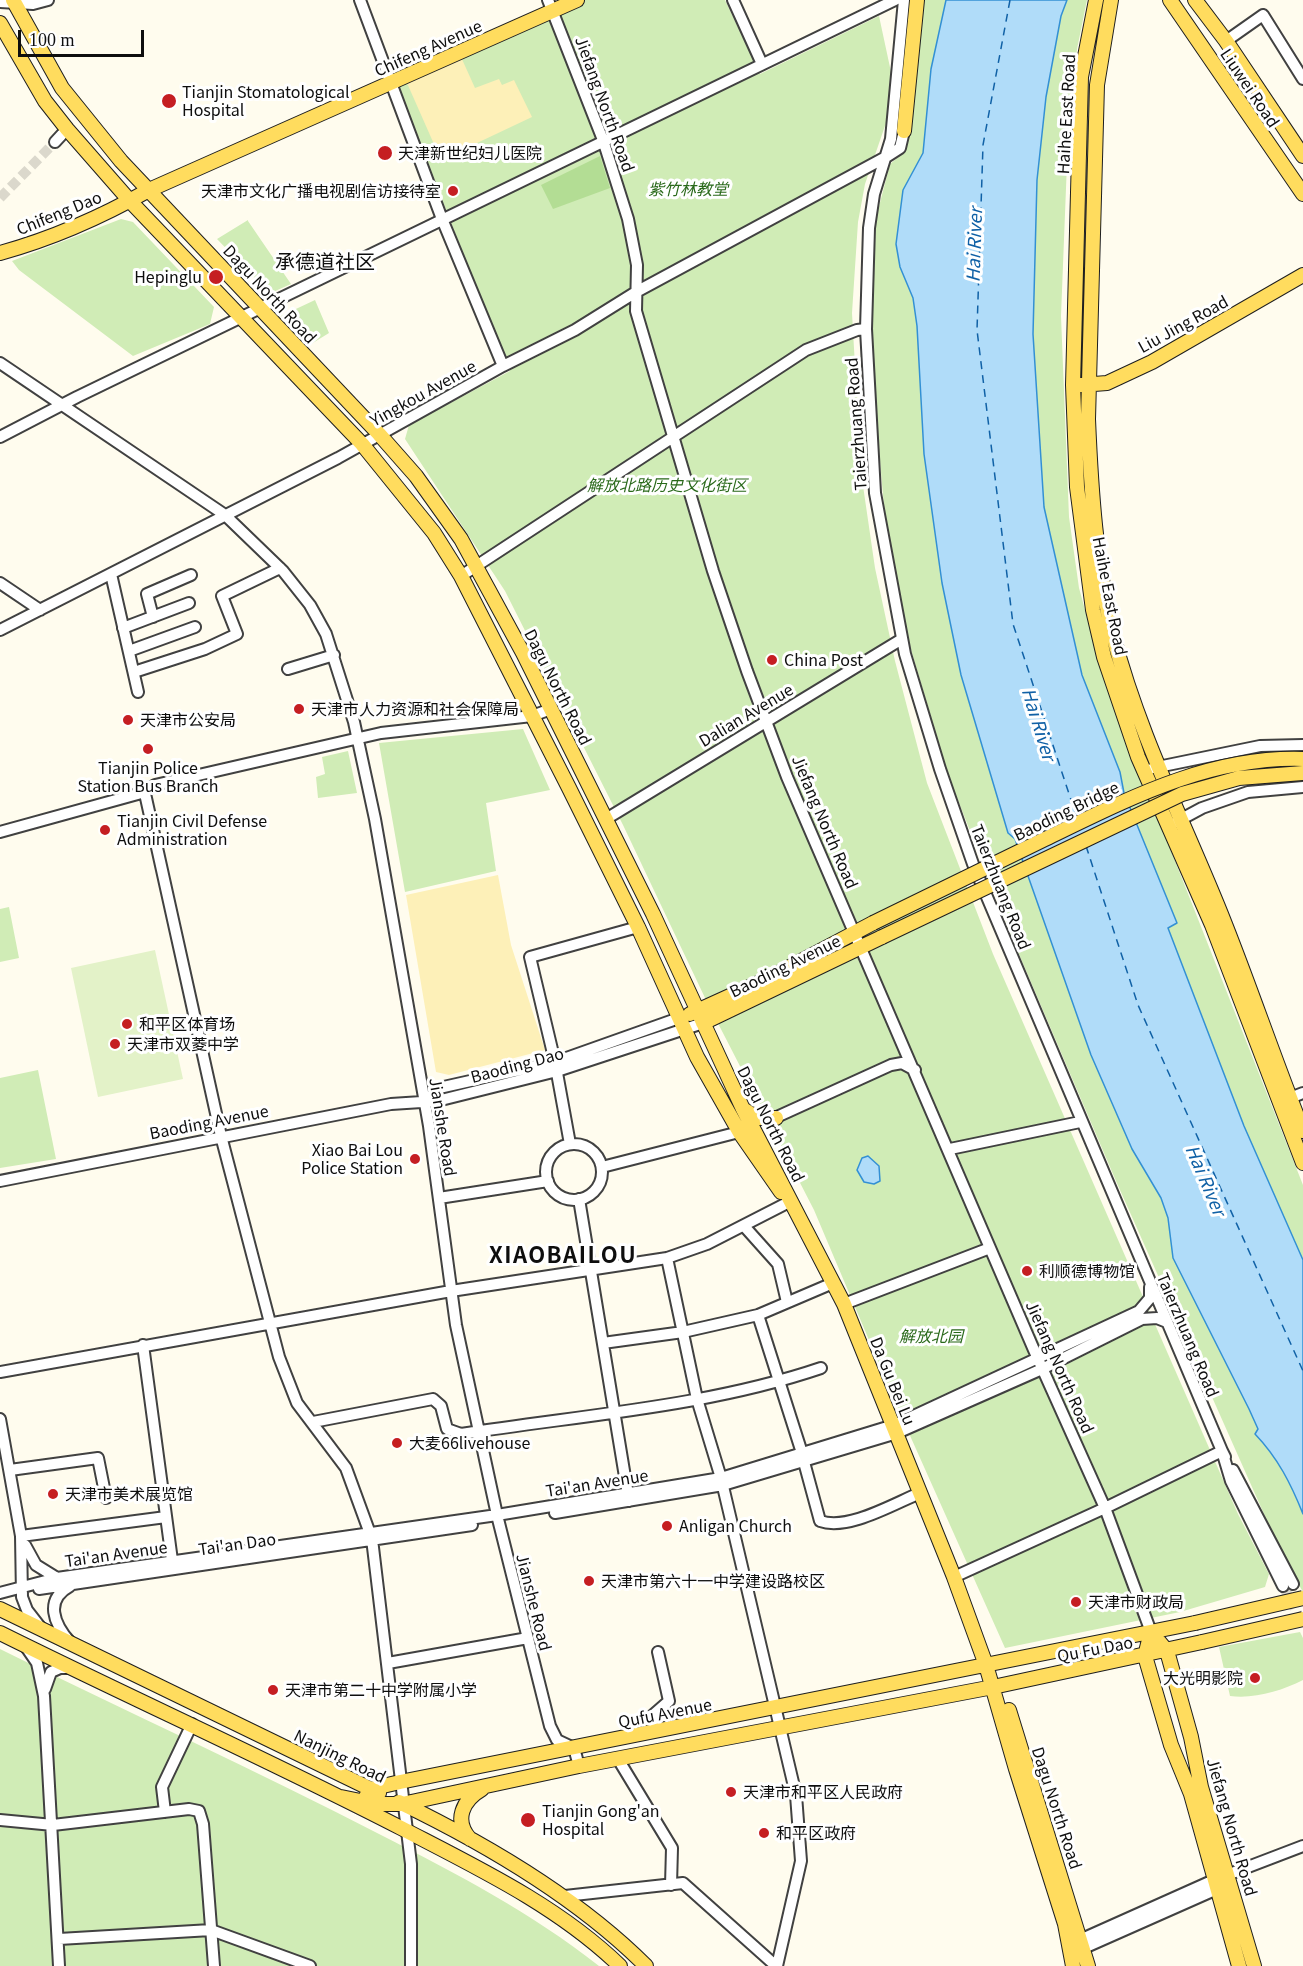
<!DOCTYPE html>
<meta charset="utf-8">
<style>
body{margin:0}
#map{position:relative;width:1303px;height:1966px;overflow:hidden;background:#fffcee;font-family:Georgia,serif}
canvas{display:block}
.scale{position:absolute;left:18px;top:30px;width:126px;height:27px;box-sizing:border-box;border:3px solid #0e0e0e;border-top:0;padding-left:8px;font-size:18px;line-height:21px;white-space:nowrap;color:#0e0e0e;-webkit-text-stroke:4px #fff;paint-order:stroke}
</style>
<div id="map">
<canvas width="1303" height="1966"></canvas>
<div class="scale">100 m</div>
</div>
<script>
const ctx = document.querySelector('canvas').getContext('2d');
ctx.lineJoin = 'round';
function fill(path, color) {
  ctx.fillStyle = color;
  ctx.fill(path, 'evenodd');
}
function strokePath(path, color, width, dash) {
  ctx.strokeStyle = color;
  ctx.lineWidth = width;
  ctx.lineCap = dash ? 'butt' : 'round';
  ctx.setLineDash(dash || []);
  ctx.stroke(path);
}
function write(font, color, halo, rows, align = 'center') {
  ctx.font = font + ' Georgia,"Noto Sans SC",serif';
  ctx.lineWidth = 6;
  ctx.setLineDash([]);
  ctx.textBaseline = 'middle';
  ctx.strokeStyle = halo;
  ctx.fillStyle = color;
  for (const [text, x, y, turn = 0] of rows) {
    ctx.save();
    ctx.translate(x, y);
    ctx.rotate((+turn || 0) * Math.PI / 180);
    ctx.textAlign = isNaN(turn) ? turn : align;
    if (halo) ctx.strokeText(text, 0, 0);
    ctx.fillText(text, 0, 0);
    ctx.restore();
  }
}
fill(new Path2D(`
 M578,0h147l35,74 119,-58 12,56 -4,48 -22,64 -7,38 -6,91 9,159 14,96 20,93 32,122 66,171 245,560 31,60 -4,13 -85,25 -175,36 -106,-237 -85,-201 -108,-210 -83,-175 -118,-234 -100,-152 4,-14 101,-54 -114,-287z
 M923,0h164l-10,49 -9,88 -7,179 8,201 10,71 27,98 197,499v407l-19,-33 -168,-378 -101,-236 -67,-170 -41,-139 -20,-95 -16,-183 5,-140 14,-54 12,-10 4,-10z
 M121,219l12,3 81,85 -4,17 -77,32 -114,-86 -7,-9z
 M248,220v1l43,63 -18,8 -6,-1 -50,-52z
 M315,300l14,33 -21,13 -27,-30z
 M523,729l27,61 -64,13 10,68 -91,21 -26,-149z
 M348,751l9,42 -39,5 -2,-21 9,-3 -3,-17z
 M9,907l10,51 -19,4v-53z
 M38,1070l18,89 -56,9v-90z
 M1300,1632l3,6v42c-22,11 -48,19 -73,16l-11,-49z
 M0,1649c127,63 256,121 381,186 76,39 151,78 218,131h-599z`), '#d0ecb6');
fill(new Path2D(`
 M600,156l10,32 -57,21 -12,-24z`), '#b3dd94');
fill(new Path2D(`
 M461,57l14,31 24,-9 3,6 12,-5 18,37 -91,43 -34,-77z
 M498,875l13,70 34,105 -96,25 -13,-3 -30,-177z`), '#fdf0b8');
fill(new Path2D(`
 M155,950l28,129 -85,18 -27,-129z`), '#e3f2c8');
const water = new Path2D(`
 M946,0h121l-6,16 -15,81 -9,83 -4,154 11,173 38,168 38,97 4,21 53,130 -9,5 76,198 59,134v254c-12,-30 -25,-56 -48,-80l3,-5 -9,-20 -76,-151 -5,-40 -7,-20 -29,-49 -41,-94 -76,-216 -7,-6 -47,-158 -19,-92 -18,-129 -7,-128 -4,-28 -13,-31 -4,-23 7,-54 20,-37 8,-84z
 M868,1156l11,10 1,15 -6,3 -10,-2 -7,-12 5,-12z`);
fill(water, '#b0dcf9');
strokePath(water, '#3390d4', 1.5);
strokePath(new Path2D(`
 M1010,0l-27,145 -6,185 36,294 64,194
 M1086,846l52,159 165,366`), '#1061a6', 1.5, [8, 6]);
strokePath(new Path2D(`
 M0,198l55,-56
 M1283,1586l20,38`), '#dbd8cc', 10, [10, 5]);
const minor = new Path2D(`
 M360,0l82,219 61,147
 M548,0l55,140 25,79 9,46 -1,46 77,260 34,100 40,106 247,573 71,158 46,124
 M733,0l29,64
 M904,0l-13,139 -17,55 -5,34 -3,101 9,164 30,161 35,115 33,95 249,587 9,30 52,105
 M0,2l33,2 15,-4
 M1226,41l37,-26 40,64
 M55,142l12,-13
 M0,363l225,152 58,56 27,34 16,29 28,88 21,97 54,307 27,199 41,190 53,211 7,14 17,8 5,18
 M0,437l77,-40 818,-397
 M111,574l27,118
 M461,576l345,-226 51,-20 9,-1
 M0,583l40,27
 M153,617l-6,-23 44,-19
 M123,628l66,-25
 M0,630l338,-172 165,-92 72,-36 61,-38 250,-135 14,-9 4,-17
 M129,651l66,-24
 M288,669l46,-14
 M134,672l71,-23 32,-15 -15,-38 58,-28
 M1153,768l107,-22 43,-1
 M144,789l77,347 58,221 18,46 49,65 26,71 39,325v102
 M606,819l296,-180
 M1176,822l26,-14 46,-16 55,-5
 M0,832l145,-40 10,-7 226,-52 151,-17 19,-7
 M1290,1098l13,-5
 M425,1102l14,-14 116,-26 124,-44
 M770,1120l121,-55 11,-2 13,7
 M546 1172a28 28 0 1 1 56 0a28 28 0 1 1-56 0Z
 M570,1144l-15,-82 -25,-105 108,-30
 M950,1149l130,-27
 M602,1167l145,-37
 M0,1181l391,-77 46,-3 120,-30 146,-48
 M439,1198l109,-17
 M579,1199l50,302
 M744,1226l34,38 9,38
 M667,1258l30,141 24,79 75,317 5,66 -24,105
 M844,1304l146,-56
 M758,1315l44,138
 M603,1343l80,-11 75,-17 75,-32
 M143,1345l30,223
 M0,1372l451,-81 216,-33 40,-14 84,-43
 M0,1419l21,117 1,61 5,13 14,18
 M313,1422l120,-23 8,7 6,23 14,5c120,-19 245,-27 360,-66
 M804,1462l16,59c28,10 73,-17 100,-28
 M10,1470l88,-12 8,40
 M1233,1470l60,114
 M555,1513l168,-28 174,-52 145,-64 100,-50 15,-1 10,4
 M21,1536l145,-19
 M25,1545l11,20 21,13
 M954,1577l151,-69 117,-57 3,6
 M70,1586c-26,14 -16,38 0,56
 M39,1589l433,-64
 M0,1593l57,-15 440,-63 224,-37 173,-53 245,-114 11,-13v-11
 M26,1647l11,16 7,33 15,270
 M388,1663l140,-25
 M45,1689l6,-17 9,-4h10
 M656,1731l-3,-16 16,-14 -11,-49
 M618,1759l54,89 -1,37
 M165,1812l-3,-25 30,-63
 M0,1820l53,5 136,-16 10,2 4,13 11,142
 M565,1896l118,-13 93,83
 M59,1939l152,-9 99,36
 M1076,1945l6,-6 132,-59 89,-34
 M1077,1951l140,-62 5,-6`);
const major = new Path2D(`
 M13,0l49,88 59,73 258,273 37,42 45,63 62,114 130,261 90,195 101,195 110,273 32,88 30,104 49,155 8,42
 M1096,0l-15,77 -8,308 4,102 16,123 11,47 34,100 74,168 91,238
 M1111,0l-14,85 -9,334c3,71 8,146 25,216 25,97 71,187 108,279 29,72 53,145 82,217
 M1170,0l133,194
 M1195,0l31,41 77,115
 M0,23l45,78 22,28 63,72 232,243 72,89 27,43 108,212 69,139 59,130 43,76 41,59
 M904,131l13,-131
 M0,253c51,-14 103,-37 149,-63l428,-190
 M1081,385l26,-2 45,-21 151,-87
 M690,1014l77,-35 106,-56
 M703,1023l179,-86
 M743,1109l14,9h19
 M0,1609l379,184
 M1151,1632l16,19 24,86 10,50 53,179
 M1151,1632l-6,24 26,89 20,49 48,172
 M0,1633c133,66 269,127 401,195 77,40 157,78 219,138
 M1009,1710l79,256
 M341,1797l34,7h27l177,-38 414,-79 209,-45
 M399,1802c85,41 180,97 247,164
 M361,1807l9,-18 30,-7 795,-159
 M470,1839c-17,-19 -7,-39 12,-50`);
strokePath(minor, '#414141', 14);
strokePath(major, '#1f1f1f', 16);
strokePath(minor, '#fff', 10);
strokePath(major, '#ffdc5e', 14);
const majorBridge = new Path2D(`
 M873,923c58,-28 115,-56 172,-84 83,-40 164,-83 258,-80
 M882,937l300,-143 57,-16 64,-5
 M1195,1623l108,-25
 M1202,1642l101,-23`);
strokePath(majorBridge, '#1f1f1f', 16, []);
strokePath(majorBridge, '#ffdc5e', 14);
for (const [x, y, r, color] of [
 [169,101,8,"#c51e22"],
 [385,153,8,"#c51e22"],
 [453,191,6,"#c51e22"],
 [216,277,8,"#c51e22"],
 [772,660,6,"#c51e22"],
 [299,709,6,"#c51e22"],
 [128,720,6,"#c51e22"],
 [148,749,6,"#c51e22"],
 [105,830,6,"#c51e22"],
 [127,1024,6,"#c51e22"],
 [115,1044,6,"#c51e22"],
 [415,1159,6,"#c51e22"],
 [1027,1271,6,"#c51e22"],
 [397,1443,6,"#c51e22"],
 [53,1494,6,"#c51e22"],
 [667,1526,6,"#c51e22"],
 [589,1581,6,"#c51e22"],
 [1076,1602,6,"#c51e22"],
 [1255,1678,6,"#c51e22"],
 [273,1690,6,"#c51e22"],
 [731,1792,6,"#c51e22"],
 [528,1820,8,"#c51e22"],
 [764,1833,6,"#c51e22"]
]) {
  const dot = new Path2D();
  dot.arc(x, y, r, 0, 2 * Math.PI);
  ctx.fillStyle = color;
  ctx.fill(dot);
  strokePath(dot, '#fff', 2);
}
write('16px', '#0e0e0e', '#fff', [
 ["Chifeng Avenue",428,48,-24],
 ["Liuwei Road",1250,88,56],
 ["Jiefang North Road",605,104,70],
 ["Haihe East Road",1066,114,-87],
 ["Chifeng Dao",59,213,-22],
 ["Dagu North Road",270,294,47],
 ["Liu Jing Road",1183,324,-29],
 ["Yingkou Avenue",423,393,-29],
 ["Taierzhuang Road",856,424,-94],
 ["Haihe East Road",1110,596,79],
 ["Dagu North Road",558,687,63],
 ["Dalian Avenue",746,715,-31],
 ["Baoding Bridge",1066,811,-26],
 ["Jiefang North Road",825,822,67],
 ["Taierzhuang Road",1001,887,68],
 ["Baoding Avenue",785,966,-26],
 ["Baoding Dao",517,1065,-15],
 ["Baoding Avenue",209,1122,-11],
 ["Dagu North Road",771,1124,63],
 ["Jianshe Road",443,1127,81],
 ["Taierzhuang Road",1188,1335,67],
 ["Jiefang North Road",1060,1367,66],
 ["Da Gu Bei Lu",893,1381,68],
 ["Tai'an Avenue",597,1483,-9],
 ["Tai'an Dao",237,1544,-8],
 ["Tai'an Avenue",116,1554,-8],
 ["Jianshe Road",534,1602,76],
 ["Qu Fu Dao",1095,1649,-11],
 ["Qufu Avenue",665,1713,-11],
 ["Nanjing Road",340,1756,26],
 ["Dagu North Road",1057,1808,72],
 ["Jiefang North Road",1232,1827,74]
]);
write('16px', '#0e0e0e', '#fff', [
 ["Tianjin Stomatological",182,92],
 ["Hospital",182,110],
 ["天津新世纪妇儿医院",398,153],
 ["天津市文化广播电视剧信访接待室",441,191,"right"],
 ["Hepinglu",202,277,"right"],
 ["China Post",784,660],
 ["天津市人力资源和社会保障局",311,709],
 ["天津市公安局",140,720],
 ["Tianjin Police",148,768,"center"],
 ["Station Bus Branch",148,786,"center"],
 ["Tianjin Civil Defense",117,821],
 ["Administration",117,839],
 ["和平区体育场",139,1024],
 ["天津市双菱中学",127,1044],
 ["Xiao Bai Lou",403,1150,"right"],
 ["Police Station",403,1168,"right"],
 ["利顺德博物馆",1039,1271],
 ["大麦66livehouse",409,1443],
 ["天津市美术展览馆",65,1494],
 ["Anligan Church",679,1526],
 ["天津市第六十一中学建设路校区",601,1581],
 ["天津市财政局",1088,1602],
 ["大光明影院",1243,1678,"right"],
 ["天津市第二十中学附属小学",285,1690],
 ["天津市和平区人民政府",743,1792],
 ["Tianjin Gong'an",542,1811],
 ["Hospital",542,1829],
 ["和平区政府",776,1833]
], 'left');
write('italic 16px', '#29691a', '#fff', [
 ["紫竹林教堂",688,189],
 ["解放北路历史文化街区",667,485],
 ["解放北园",931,1336]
]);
write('italic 18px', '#1061a6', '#fff', [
 ["Hai River",974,245,-88],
 ["Hai River",1039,724,73],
 ["Hai River",1206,1180,67]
]);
write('20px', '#0e0e0e', '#fff', [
 ["承德道社区",325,261]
]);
ctx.letterSpacing = '1.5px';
write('bold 22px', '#0e0e0e', '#fff', [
 ["XIAOBAILOU",563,1255]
]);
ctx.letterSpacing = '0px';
</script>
